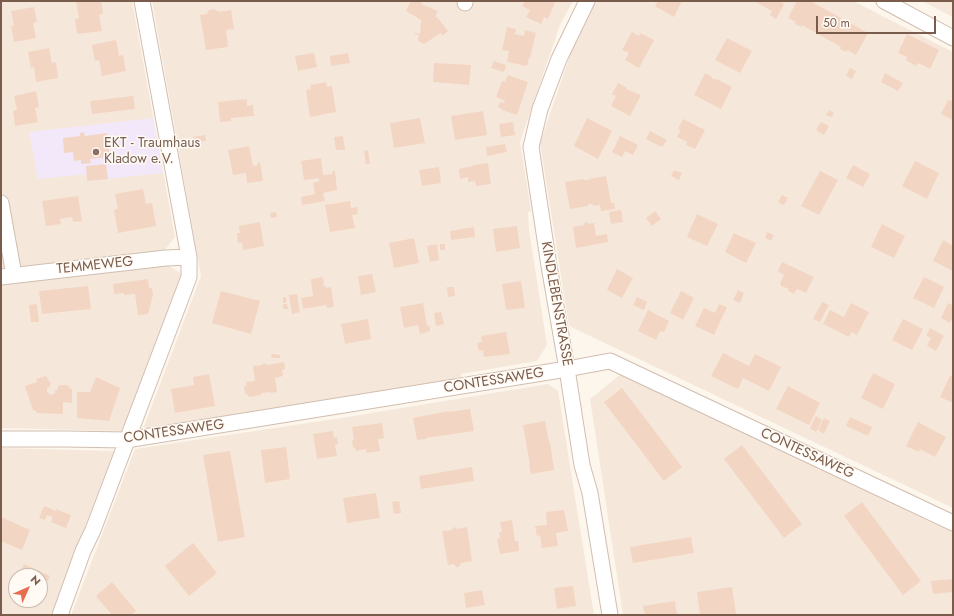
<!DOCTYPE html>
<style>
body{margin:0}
#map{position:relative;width:954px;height:616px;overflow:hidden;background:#fdf6ec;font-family:Jost,sans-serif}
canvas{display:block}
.frame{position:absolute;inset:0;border:2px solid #7a5c4d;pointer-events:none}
.north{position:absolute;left:8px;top:568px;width:40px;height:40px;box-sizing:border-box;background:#fffaf3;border:1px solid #cabbb1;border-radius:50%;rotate:45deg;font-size:11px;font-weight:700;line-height:16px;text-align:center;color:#7a5c4d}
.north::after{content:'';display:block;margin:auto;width:14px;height:18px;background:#e76f51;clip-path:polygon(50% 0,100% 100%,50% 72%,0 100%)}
.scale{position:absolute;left:816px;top:16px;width:120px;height:18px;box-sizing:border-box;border:2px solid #7a5c4d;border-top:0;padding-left:5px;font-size:12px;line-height:14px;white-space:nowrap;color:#7a5c4d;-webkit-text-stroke:3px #fffaf3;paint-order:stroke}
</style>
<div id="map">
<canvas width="954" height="616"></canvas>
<div class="frame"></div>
<div class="north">N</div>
<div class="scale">50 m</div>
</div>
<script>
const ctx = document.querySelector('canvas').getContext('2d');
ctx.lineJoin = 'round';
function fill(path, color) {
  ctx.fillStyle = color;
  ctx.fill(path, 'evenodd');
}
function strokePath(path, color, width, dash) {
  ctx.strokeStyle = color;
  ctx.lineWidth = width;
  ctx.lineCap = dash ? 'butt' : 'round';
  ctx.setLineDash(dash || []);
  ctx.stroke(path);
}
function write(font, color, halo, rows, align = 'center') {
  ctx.font = font + ' Jost,sans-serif';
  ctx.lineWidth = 3;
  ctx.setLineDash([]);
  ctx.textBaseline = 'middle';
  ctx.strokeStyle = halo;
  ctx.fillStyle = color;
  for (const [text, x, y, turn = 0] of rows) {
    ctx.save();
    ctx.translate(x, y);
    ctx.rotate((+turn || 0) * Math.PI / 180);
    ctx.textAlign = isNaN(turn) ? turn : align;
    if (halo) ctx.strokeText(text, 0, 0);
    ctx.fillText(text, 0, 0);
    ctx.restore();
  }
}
fill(new Path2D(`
 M1,1h131l43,236 -12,15 -162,17z
 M152,1h421l-13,24 -40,117 11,69 -3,1 1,18 18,115 -10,16 -76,13v4l-318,51 58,-153z
 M595,1h258l100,51v456l-384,-182 -29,-183 38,-111z
 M922,1h31v16z
 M166,264l16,10 -60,157 -121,-3v-143l20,-2v-3z
 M621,374l332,159v82h-330l-33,-216z
 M548,384l10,7 36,224h-523l64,-166 206,-31z
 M1,448l113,3 -63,164h-50zM16,576h24v24h-24z`), '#f5e8da');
fill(new Path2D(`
 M153,118l10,55 -76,8 -2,-7 -47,5 -9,-47z`), '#f3e8fa');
fill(new Path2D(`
 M84,1h17l2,13 -4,1 3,16 -25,3 -2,-15 4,-1 -3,-16z
 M411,1h12l-2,3 17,7 -3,6h2l11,14 -6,5 -1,-3 -17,11 -6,-3 1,-6 -5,-1 1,-1 5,1 1,-14 -15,-9z
 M525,1h26l4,2 -7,16 -4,-2 -3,7 -15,-7 4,-7 -8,-4z
 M658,1h24l-8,16 -19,-11z
 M757,1h22l5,3 -8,15 -6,-4 2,-4 -16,-9z
 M797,1h13l58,32 -12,22 -9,-5 -1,2 -6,-3 1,-2 -39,-22 -1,2 -6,-3 1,-2 -8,-4z
 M34,7l3,15 -4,1 3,15 -22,4 -3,-16h3l-3,-15z
 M212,9l4,1 3,2 12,-2 3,19 -8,1 2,17 -22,3 -6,-35 7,-1 1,-3z
 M507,27l9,2 -1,5 9,2 1,-6 11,3 -6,25h-1l-2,8 -20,-4 2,-11 -7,-1z
 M632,32l7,4 1,-3 14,7 -15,28 -14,-8 4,-7 -7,-3z
 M907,34l32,16 -9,19 -12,-6 -2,3 -10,-6 1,-3 -9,-4z
 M727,38l25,13 -12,22 -25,-13z
 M116,40l3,16 4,-1 3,16 -24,5 -3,-16 -4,1 -3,-16z
 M49,48l3,15 4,-1 2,16 -22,4 -2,-15 -3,1 -3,-16z
 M314,53l3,14 -19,4 -3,-15z
 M348,53l2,10 -19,3 -1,-10z
 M494,61l12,4 -2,7 -13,-4z
 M434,63l37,2 -2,20 -36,-3z
 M850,68l6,3 -4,8 -6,-3z
 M705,73l7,4v1l4,2 1,-1 15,8 -11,22 -27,-14z
 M885,73l18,10 -5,8 -17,-9z
 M508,75l20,7 -11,33 -15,-5v-1l-4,-2 2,-5 4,1 1,-2 -9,-4 6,-16 3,1z
 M326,82l1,5 5,-1 4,26 -26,5 -4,-27 5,-1 -1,-4z
 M618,83l9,5 -1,1 15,6 -11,21 -19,-10 5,-10 -4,-2z
 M36,91l3,16 -4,1 3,14 -23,4 -2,-15 4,-1 -3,-14z
 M133,96l2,13 -43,5 -2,-13z
 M953,98v22l-12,-6 7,-14 4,1z
 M247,99v7l6,-1 1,11 -23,2v3l-11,1 -2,-20z
 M829,110l5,3 -2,4 -6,-2z
 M483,111l4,24 -32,5 -4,-24z
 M420,118l5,25 -31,5 -4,-25z
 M587,118l25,13 -14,28 -24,-13z
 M683,119l22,11 -10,19 -9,-4 1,-3 -10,-5 4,-7 -3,-1z
 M513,122l2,13 -14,2 -2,-13z
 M821,122l8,4 -5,9 -8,-5z
 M650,131l17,9 -5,7 -16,-8z
 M84,132l1,4 22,-3 3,24 -20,2 1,4 -10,1v-4l-7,1 -1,-9 -9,1 -1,-15 17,-2v-3z
 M205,135l1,6 -12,2 -1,-6z
 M343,136l2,14h-9l-2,-13z
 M620,136l18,9 -5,10 -8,-4 -3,6 -10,-5z
 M505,144l2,8 -20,4 -1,-9z
 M249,146l4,20 5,-1v-3h2l3,19 -16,2 -1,-10 -13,2 -5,-25z
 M368,150l2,14h-4l-2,-13z
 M321,158l2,17 10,-1 -1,-3h3l2,19 -14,3 2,8 -23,4 -1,-8 14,-3 -2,-11 6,-2v-3l-15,2 -3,-19z
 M915,161l24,12 -12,26 -25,-13z
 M488,163l3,21 -15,2 -1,-5 -7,1v-5l-8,2 -1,-10 14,-3v-1z
 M106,164l2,15 -21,2 -1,-15z
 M853,165l17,9 -7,13 -17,-9z
 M439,167l2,16 -19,3 -3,-16z
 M674,170l8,3 -3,7 -8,-4z
 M820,171l18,9 -19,35 -18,-9z
 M606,176l5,27h3l1,6 -14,2 -1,-6 -7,1v-2h-5v2l-18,3 -5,-27 19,-3v1h5v-1z
 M143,189l3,15 6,-1 4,23 -38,7 -4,-23 4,-1 -3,-15z
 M782,195l6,3 -3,6h-1l-1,1 -5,-3z
 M78,196l4,25 -9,1 -1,-5 -12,2 1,5 -15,2 -4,-25z
 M350,201l1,7 6,-1 1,7 -6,1 3,13 -25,4 -5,-27z
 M621,210l2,12 -12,2 -2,-12z
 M655,211l6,8 -9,7 -6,-8z
 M276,212l1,5 -6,1 -1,-5z
 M697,214l21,10 -11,22 -20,-9z
 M260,222l4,24 -21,4 -1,-7h-4l-1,-10h3l-1,-7z
 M588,222v2l6,-1 2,13 11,-2 1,8 -32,6 -3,-21 12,-2 -1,-2z
 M882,224l23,12 -11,22 -23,-11z
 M517,226l3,22 -24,4 -3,-23z
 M474,227l1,10 -24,3 -1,-9z
 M767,232l7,3 -3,6 -6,-3z
 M734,233l22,10 -10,20 -21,-11z
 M414,238l5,25 -25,5 -5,-25z
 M943,240l10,6v25l-20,-10z
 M437,244l2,16 -9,2 -3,-16z
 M440,244h5v6h-5z
 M782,262l32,15 -8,16 -9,-4 -3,5 -6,-3 1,-2 -8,-3v-1l-1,-1 4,-9 -6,-4z
 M617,269l16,9 -11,20 -15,-8z
 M372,274l4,18 -15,3 -3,-19z
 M323,277l1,10 2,-1v2l5,-1 3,20 -7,1 -1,-3 -23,4 -2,-11 12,-2 -2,-17z
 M924,277l20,10 -10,21 -21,-10z
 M148,279l1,9h3l1,7 -5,19 -10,1 -3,-21 -11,1v-2l-10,1 -1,-10z
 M521,281l4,27 -19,2 -4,-26z
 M88,286l3,23 -49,5 -3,-23z
 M447,287h7l1,9 -7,1z
 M738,290l6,3 -4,10 -7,-3z
 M221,291l39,10 -9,33 -39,-11z
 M681,291l13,7 -11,22 -13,-7z
 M297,294l3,18 -8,2 -3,-19z
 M283,297h3l1,5 -4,1z
 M637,297l10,5 -3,8 -11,-5z
 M822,302l7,3 -9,17 -7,-3z
 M423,303l4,22 3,2v4l-2,1 -8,2 -2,-9 -14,3 -4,-21z
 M851,303l18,9 -12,23 -6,-3 -2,5 -26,-13 7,-14 14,7z
 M948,303l5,2v13l-3,5 -9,-5z
 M37,304l2,18h-8l-2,-17z
 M283,304h4l1,5h-5z
 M719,304l8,3 -13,28 -19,-9 9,-18 11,5z
 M648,310l21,11 -5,11 -4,-1 -4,9 -18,-9z
 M441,312l3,12 -8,2 -2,-13z
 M368,319l3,20 -26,5 -4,-20z
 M903,319l20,10 -11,21 -20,-10z
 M930,328l14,8 -8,15 -9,-5 4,-8 -5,-2z
 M506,332l4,22 -26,3 -1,-7 -4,1 -2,-8 5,-1 -1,-6z
 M723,353l26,13 6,-12 26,13 -12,24 -26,-13 -5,11 -27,-13z
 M272,354l8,1v3h-9z
 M284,362l1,7 -3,1 1,6 -8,2 2,14 -7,1 -1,-1 -8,1v2l-12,2 -1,-2 -3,-2 -1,-6 3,-2 -1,-3 9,-1 -2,-15 9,-1 2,-2 4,2z
 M873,373l22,11 -12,25 -22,-11z
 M209,374l6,32 -40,7 -4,-24 23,-4 -1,-8z
 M46,376l5,8 -1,1v2l-3,1v4l4,3 4,-1v-4h2l2,-5h8l5,5v13l-9,-1v12l-26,-1 -1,-2 -3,-1 -8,-24 12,-4 -1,-3z
 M950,376l3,1v26l-13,-6z
 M96,377l24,11 -11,33 -32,-3v-26h13z
 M788,386l32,17 -11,22 -33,-16z
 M622,388l60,79 -18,14 -60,-79z
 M470,409l4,22 -48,7v1l-9,1 -4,-22 36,-7v1z
 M816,416l6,4 -6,12 -6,-4z
 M850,417l22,10 -4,9 -22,-10z
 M824,418l6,3 -6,13 -6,-4z
 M545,421l4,21h1l4,28 -23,4 -2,-9h1l-7,-40z
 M918,422l28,15 -11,20 -15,-8 -1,3 -13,-6z
 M382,423l2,15 -6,1 2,12 -13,2 -1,-4 -10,2 -1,-3 -2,-1 -1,-6 2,-2 -2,-12z
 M333,431l1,7 3,-1 1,7 -3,1 2,11 -20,3 -4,-25z
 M742,445l60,79 -18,14 -60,-79z
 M286,447l4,32 -25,4 -4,-33z
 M230,451l15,86 -27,5 -15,-87z
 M472,467l2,14 -53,8 -2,-13z
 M376,493l4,25 -33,5 -4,-25z
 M399,501l2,12 -7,1 -2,-12z
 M862,502l59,79 -18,14 -59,-79z
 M44,506l12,5v-2l15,6 -5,13 -15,-6 2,-5 -6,-2 -2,5 -6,-2z
 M564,510l4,21 -12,2 2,13 -16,2 -2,-13 -3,1 -2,-10 12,-1 -1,-13z
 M1,517l29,13 -8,20 -21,-9z
 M512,520l3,21h3l1,10 -19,3 -3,-15 3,-1 -1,-6h3l-2,-10z
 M454,527l4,2 9,-2 5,34 -11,2 -2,4h-3l-2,-3 -6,1 -6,-34 10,-1z
 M691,537l3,16 -61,10 -3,-16z
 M193,543l24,30 -28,23 -24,-30z
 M24,564l26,12 -10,21v-21h-21z
 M953,579v13l-20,2 -2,-13z
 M112,582l24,29 -5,4h-19l-16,-19z
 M573,586l3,20 -19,3 -3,-21z
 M732,587l4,27 -36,1 -3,-23z
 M482,590l3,15 -19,3 -2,-15z
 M675,601l2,14h-32l-2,-9z`), '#f3d5c3');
const minor = new Path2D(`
 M587,1l-28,58 -19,50 -9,38 18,119 18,103 15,96 8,28 20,122
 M884,1l69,37
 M465,3v-2
 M1,203l13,72
 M1,277l165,-19 23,-1
 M1,439h65l60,1 441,-71 43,-8 343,162
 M60,615l23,-64 10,-21 96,-253v-20l-47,-256`);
strokePath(minor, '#d1beb0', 17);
strokePath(minor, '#fff', 15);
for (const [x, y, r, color] of [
 [96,152,4,"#8d6e63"]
]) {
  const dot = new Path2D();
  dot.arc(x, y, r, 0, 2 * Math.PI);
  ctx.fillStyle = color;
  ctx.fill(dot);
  strokePath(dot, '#fffaf3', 1.5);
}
write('14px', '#785e54', '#fffaf3', [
 ["EKT - Traumhaus",104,144],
 ["Kladow e.V.",104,160]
], 'left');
write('14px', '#7a5c4d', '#fffaf3', [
 ["TEMMEWEG",95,266,-6],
 ["KINDLEBENSTRASSE",556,304,80],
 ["CONTESSAWEG",494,381,-9],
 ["CONTESSAWEG",174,432,-8],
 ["CONTESSAWEG",807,454,25]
]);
</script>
